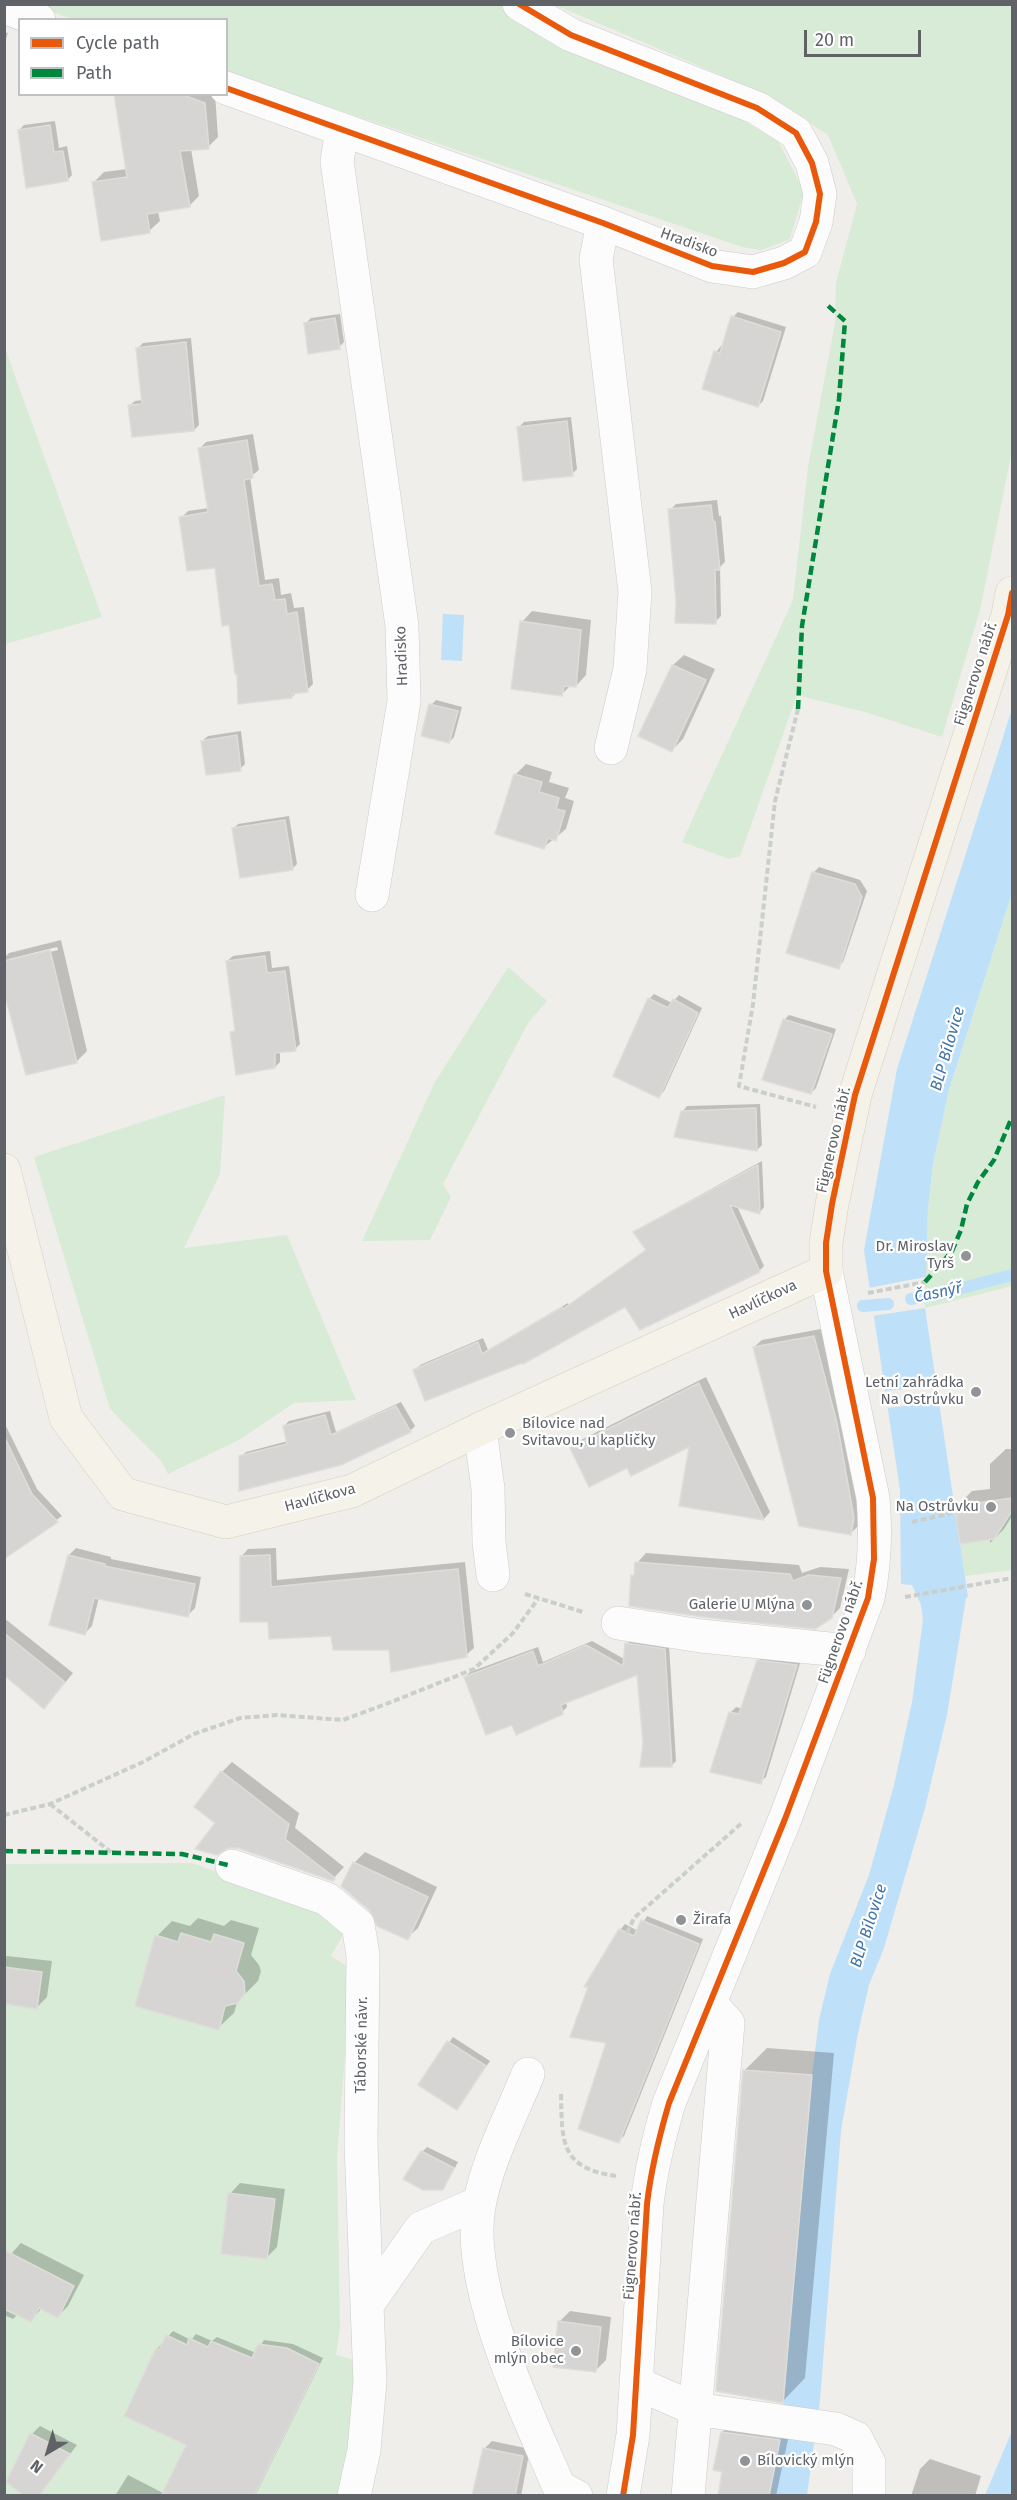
<!DOCTYPE html>
<meta charset="utf-8">
<style>
body{margin:0}
#map{position:relative;width:1017px;height:2500px;overflow:hidden;background:#efeeea;font-family:"Fira Sans",sans-serif}
canvas{display:block}
.frame{position:absolute;inset:0;border:6px solid #5f6368;pointer-events:none}
.legend{position:absolute;left:18px;top:18px;width:210px;height:78px;box-sizing:border-box;background:#fff;border:2px solid #bfc1c3;margin:0;padding:8px 10px;list-style:none;font-size:18px;color:#5f6368}
.legend li{display:flex;align-items:center;gap:12px;height:30px}
.legend b{width:30px;border:2px solid #bfc1c3}
.north{position:absolute;left:18px;top:2422px;width:60px;height:60px;-webkit-text-stroke:4px #fff;paint-order:stroke;rotate:218deg;font-size:16px;font-weight:700;line-height:24px;text-align:center;color:#5f6368}
.north::after{content:'';display:block;margin:auto;width:21px;height:27px;background:#5f6368;clip-path:polygon(50% 0,100% 100%,50% 72%,0 100%)}
.scale{position:absolute;left:804px;top:30px;width:117px;height:27px;box-sizing:border-box;border:3px solid #5f6368;border-top:0;padding-left:8px;font-size:18px;line-height:21px;white-space:nowrap;color:#5f6368;-webkit-text-stroke:4px #fff;paint-order:stroke}
</style>
<div id="map">
<canvas width="1017" height="2500"></canvas>
<div class="frame"></div>
<ul class="legend">
<li><b style="height:8px;background:#e8590c"></b>Cycle path</li>
<li><b style="height:8px;background:#00873e"></b>Path</li>
</ul>
<div class="north">N</div>
<div class="scale">20 m</div>
</div>
<script>
const ctx = document.querySelector('canvas').getContext('2d');
ctx.lineJoin = 'round';
function fill(path, color) {
  ctx.fillStyle = color;
  ctx.fill(path, 'evenodd');
}
function strokePath(path, color, width, dash) {
  ctx.strokeStyle = color;
  ctx.lineWidth = width;
  ctx.lineCap = dash ? 'butt' : 'round';
  ctx.setLineDash(dash || []);
  ctx.stroke(path);
}
function write(font, color, halo, rows, align = 'center') {
  ctx.font = font + ' "Fira Sans",sans-serif';
  ctx.lineWidth = 4.5;
  ctx.setLineDash([]);
  ctx.textBaseline = 'middle';
  ctx.strokeStyle = halo;
  ctx.fillStyle = color;
  for (const [text, x, y, turn = 0] of rows) {
    ctx.save();
    ctx.translate(x, y);
    ctx.rotate((+turn || 0) * Math.PI / 180);
    ctx.textAlign = isNaN(turn) ? turn : align;
    if (halo) ctx.strokeText(text, 0, 0);
    ctx.fillText(text, 0, 0);
    ctx.restore();
  }
}
fill(new Path2D(`
 M31,5h469l11,8 209,94 58,34 26,50 -14,48 -29,11 -19,-3 -515,-175 -1,-52 -153,-1z
 M555,5h457v445l-32,160 -38,127 -77,-25 -68,-17 -57,161 -11,3 -47,-17 111,-242 15,-133 27,-144 1,-40 21,-79 -29,-69 -46,-30 -52,-26z
 M5,348l97,269 -97,27h-1z
 M1012,893v393l-87,22 3,-99 5,-45 16,-73z
 M508,967l39,34 -19,22 -85,161 8,13 -21,43 -68,1 73,-159z
 M225,1095l-5,79 -36,74 103,-13 69,165 -62,3 -55,37 -71,34 -7,-13 -51,-52 -76,-252z
 M1012,1511v59l-47,6 -5,-32 34,-5z
 M192,1863l132,47 11,9 8,16 -12,21 14,9 6,13 -14,179 3,170 -4,28 21,6 -13,123 -6,11h-333l-1,-631z`), '#d8ebd6');
fill(new Path2D(`
 M443,614l21,1 -2,46 -21,-1z
 M1012,709v184l-63,197 -16,74 -5,45 -3,99 43,289 -2,1 -19,117 -22,93 -41,140 -15,37 -11,48 -17,98 -21,269 -13,95 -38,1 12,-60 31,-361 7,-55 11,-46 39,-99 25,-90 18,-83 11,-82 -2,-15 -9,-20 -11,-1 -1,-94 -36,-240 33,-181z
 M1012,2431v64h-27z`), '#bfe0f9');
fill(new Path2D(`
 M925,1277v31l-53,8 -4,-28z
 M937,1386l2,16 -51,6 -2,-17z`), '#efeeea');
fill(new Path2D(`
 M4,32l4,1 -4,12z
 M115,94h100l3,43 -10,10 -17,2 8,47 -10,10 -31,5 2,10 -11,10 -55,-49 10,-10 23,-3z
 M55,121l4,27 8,-2 5,29 -5,5 -48,-50 5,-5z
 M738,312l48,15 -23,74 -5,5 -54,-18 12,-36 5,-6 2,1 10,-30z
 M340,314l4,28 -5,5 -33,-24 5,-5z
 M191,338l8,87 -5,5 -65,-24 6,-5 8,-1 -5,-52 5,-5z
 M571,417l6,52 -5,5 -53,-47 5,-5z
 M253,434l6,36 -9,7 15,103 14,-2 2,17 10,-2 3,15 10,-1 9,77 -6,6 -10,2 -5,5 -54,-25 -8,-49 -14,-57 -35,-48 7,-7 21,-3 -9,-60 6,-6z
 M717,500l2,16h2l4,46 -5,5 1,49 -6,6 -37,-21 -8,-91 6,-6z
 M532,611l59,9 -5,55 -10,11 -5,-1 -9,9 -40,-72z
 M684,655l31,14 -32,70 -11,11 -32,-14 33,-71z
 M436,700l26,7 -8,30 -5,5 -18,-37z
 M241,731l4,33 -5,5 -38,-28 6,-5z
 M526,764l26,8 -3,10 20,6 -4,10 9,3 -8,28 -22,18 -29,-72z
 M289,816l8,48 -5,5 -59,-40 5,-5z
 M819,867l41,13 7,11 -24,71 -5,5 -50,-15 26,-80z
 M61,940l26,111 -10,10 -50,13 -23,-88v-28l5,-5zM57,947l1,3 -49,12v-3z
 M270,951l2,17 17,-2 11,78 -5,5 -15,2v11l-5,5 -43,-34 4,-5 -9,-67 6,-5z
 M654,994l18,9 7,-8 23,13 -38,83 -5,5 -10,-97z
 M789,1015l47,14 -20,59 -5,5 -27,-73z
 M760,1104l2,41 -5,5 -75,-38 5,-6z
 M762,1161l2,46 -4,5 -23,-6 27,60 -5,5 -133,34 -103,57 -108,8 5,-5 63,-27 5,12 80,-47 1,2 78,-56 -12,-16 5,-5z
 M821,1329l40,181 -3,16 -8,8 -96,-187 8,-7z
 M706,1377l64,135 -6,7 -83,-15 10,-60 -119,4 7,-7z
 M401,1402l14,24 -5,5 -170,26 6,-5 42,-11 -4,-15 5,-5 41,-10 6,21z
 M4,1422l33,67 25,27 -58,41z
 M1006,1449h6v67l-8,13 -14,14v-5l-34,-31 16,-16 18,-2v-25z
 M76,1548l35,9v2l90,18 -6,31 -8,8 -88,-19 -7,29 -7,7 -16,-78z
 M276,1548l1,32 188,-18 9,86 -8,7 -76,-6 -121,-29 -28,-63 7,-8z
 M646,1553l153,12 3,8 18,-6 29,2 -9,39 -9,9 -127,-1 -71,-40 3,-4 1,-9z
 M4,1618l69,55 -21,26 -48,-26z
 M632,1639l37,6 7,116 -5,5 -27,-23 -6,-70 -72,29 1,5 -5,5 -49,11 -48,-46 5,-5 68,-25 5,15 49,-21 34,19 1,-16z
 M763,1656l38,4 -35,117 -6,5 -29,-70 5,-5 7,2 15,-48z
 M232,1762l67,51 -4,15 49,39 -11,12 -95,-32 -21,-25 5,-50z
 M365,1852l72,35 -19,41 -11,10 -36,-28 -17,-47z
 M647,1916l56,23 -79,197 -5,5 -11,-99 12,-112 5,-6 13,7z
 M198,1918l26,8 7,-6 28,8 -8,27 8,10 2,6 -3,10 -21,21 -3,11 -16,15 -61,-92 15,-15 18,5z
 M7,1956l45,5 -5,36 -11,11 -32,-6v-43z
 M453,2037l37,24 -33,47 -37,-24z
 M767,2048l67,5 -29,325 -22,23 -39,-330z
 M427,2147l31,15 -11,21 -5,6 -20,-37z
 M240,2183l45,6 -8,58 -11,11 -36,-64z
 M21,2243l63,32 -16,31 -10,10 -16,-8 -11,12 -13,-6 -5,5 -9,-4v-49l7,-12z
 M570,2311l41,6 -5,43 -11,11 -36,-49z
 M173,2331l18,9 5,-6 16,7 5,-4 39,16 8,-13 29,4 30,14 -68,138h-140l13,-21 35,18 25,-48 -31,-96z
 M733,2422l57,8 -14,66h-57l5,-25 -2,-39z
 M40,2426l37,19 -36,47 -9,-58z
 M492,2441l38,8 -9,47h-47l10,-47z
 M930,2459l51,17 -6,20h-64l9,-27z`), '#0003');
strokePath(new Path2D(`
 M911,1299l32,-6 69,-18
 M863,1306l25,-2`), '#bfe0f9', 12);
const building = new Path2D(`
 M114,94h66l25,9 4,46 -29,2 10,56 -43,7 3,19 -49,8 -9,-59 35,-5z
 M50,125l4,27 9,-1 5,30 -42,7 -8,-58z
 M731,316l50,16 -23,75 -56,-18 12,-38 6,2z
 M335,318l5,31 -32,5 -4,-31z
 M186,342l8,89 -62,6 -4,-32 14,-1 -6,-56z
 M567,421l6,55 -50,5 -6,-54z
 M247,440l6,38 -9,2 15,106 13,-2 3,16 10,-1 2,15 10,-2 11,80 -16,2v4l-54,6 -1,-30h-2l-6,-49 -7,1 -7,-58 -28,3 -8,-54 29,-5 -10,-64z
 M711,505l2,16 2,1 5,48h-5l1,54 -41,-1 1,-22 -8,-92z
 M520,621l61,9 -5,57 -12,-1 -2,10 -51,-7z
 M672,665l34,15 -34,72 -34,-16z
 M429,704l29,7 -9,32 -28,-7z
 M237,735l4,36 -35,4 -5,-34z
 M514,774l28,8 -3,10 20,6 -3,11 9,2 -9,30 -8,-3 -4,11 -49,-15z
 M285,820l8,50 -53,8 -8,-50z
 M812,872l43,12 7,13 -23,72 -53,-16z
 M50,950l27,113 -51,12 -22,-83v-31z
 M265,956l2,17 18,-2 11,80 -21,2v15l-39,7 -6,-43 5,-1 -9,-70z
 M648,998l20,10 5,-9 25,14 -39,85 -46,-22z
 M783,1019l49,15 -21,60 -49,-14z
 M756,1108l1,43 -83,-14 7,-26z
 M758,1165l2,49 -30,-9 30,67 -120,58 -15,-23 -102,57 -1,-1 -97,38 -12,-31 65,-28 4,12 80,-47 1,2 83,-59 -13,-18z
 M814,1336l23,87 17,95 -3,17 -52,-9 -46,-179z
 M699,1383l1,3 64,134 -85,-14 10,-59 -58,29 -4,-8 -38,19 -19,-39z
 M396,1406l15,26 -70,33 -102,26v-35l48,-12 -4,-18 42,-11 6,20z
 M4,1436l28,58 26,28 -54,37z
 M1012,1498v13l-18,28 -34,5 -5,-38z
 M68,1555l37,9 -1,2 91,18 -7,33 -94,-19 -9,37 -36,-10z
 M270,1555l1,32 187,-18 9,88 -76,15 -2,-22h-56l-2,-14 -62,3 -1,-17h-28v-66z
 M635,1562l155,12 3,7 16,-6 32,3 -9,40 -17,11 -112,-12 -74,-11 2,-31 3,1z
 M4,1633l61,49 -21,27 -40,-34z
 M625,1643l40,6 7,118h-32l3,-24 -6,-68 -76,30 2,9 -47,21 -4,-10 -26,10 -22,-58 69,-26 5,15 48,-21 37,21z
 M757,1660l40,5 -36,119 -51,-12 19,-60 10,2z
 M221,1771l68,53 -4,15 50,39 -2,3 -95,-33h-10l-11,7 -22,-6 20,-26 -21,-16z
 M353,1862l75,35 -20,43 -31,-14 -7,-15 -29,-25z
 M641,1920l58,24 -80,199 -41,-14 28,-86 -36,-6 18,-50h-4l35,-58 15,7z
 M181,1933l30,9 3,-8 30,9 -8,28 8,10 1,12 -7,10 -13,3 -6,24 -84,-24 20,-71 23,7z
 M4,1967l38,5 -5,37 -33,-5z
 M447,2041l39,25 -29,44 -39,-25z
 M743,2070l69,5 -29,328 -67,-12z
 M421,2151l33,17 -11,22h-20l-20,-11z
 M228,2193l47,6 -8,60 -46,-5z
 M4,2250l70,36 -16,32 -19,-10 -8,14 -27,-13z
 M558,2321l43,6 -5,45 -43,-5z
 M166,2335l21,10 2,-7 19,9 3,-6 41,17 6,-14 29,4 32,16 -65,132h-93l25,-51 -62,-29 32,-68 3,2z
 M721,2432l59,8 -11,56h-51l4,-24 -9,-2z
 M30,2433l40,21 -31,42h-15l-18,-14z
 M483,2448l40,8 -8,40h-43z`);
fill(building, '#d6d5d3');
strokePath(building, '#deddd9', 1.5);
const minor = new Path2D(`
 M4,7l35,13
 M226,88l377,135 109,43 41,6 31,-9 21,-11 11,-30 4,-28 -8,-31 -16,-30 -39,-25 -186,-73 -52,-31
 M342,130l-5,31 65,465 2,75 -32,194
 M603,223l-7,36 39,333 -5,77 -19,79
 M480,1429l8,60 1,53 4,33
 M618,1623l83,13 148,15
 M232,1866l95,33 31,26 5,30 -2,189 6,161
 M528,2074c-17,42 -41,87 -49,132 -14,81 48,206 80,281l17,9
 M636,2383l59,26 141,20 20,9 13,25v33
 M354,2496l10,-46 6,-68 -3,-77 54,-77 58,-25
 M623,2496l10,-61 14,-231c4,-35 12,-67 22,-101l116,-284 83,-221c7,-34 8,-66 5,-100l-47,-227
 M688,2496l40,-473 -18,-20`);
const major = new Path2D(`
 M4,1170l62,248 57,76 103,28 126,-31 128,-62 346,-158v-28l6,-39 23,-109 153,-480 4,-22`);
strokePath(minor, '#cbcccc', 34);
strokePath(major, '#d7ceb8', 34);
strokePath(new Path2D(`
 M798,709l-23,92 -22,203 -14,82 77,21
 M868,1293l57,-11
 M912,1522l44,-10
 M525,1594l58,18
 M905,1597l107,-19
 M50,1804l62,49
 M4,1815l46,-11 93,-42 51,-28 46,-16 37,-3 66,5 43,-16 88,-35 39,-36 25,-34
 M627,1933l7,-15 109,-96
 M561,2094c1,48 -1,74 55,82`), '#cacfcc', 4, [6, 3]);
strokePath(minor, '#fdfcfc', 33);
strokePath(major, '#f4f2e9', 33);
strokePath(new Path2D(`
 M798,709l4,-83 37,-227 6,-78 -20,-18
 M925,1282l27,-31 9,-21 6,-26 11,-22 16,-22 18,-43
 M4,1851l178,3 50,12`), '#00873e', 4.5, [9, 4.5]);
strokePath(new Path2D(`
 M226,88l377,135 109,43 41,6 31,-9 21,-11 11,-30 4,-28 -8,-31 -16,-30 -39,-25 -186,-73 -52,-31
 M623,2496l10,-61 14,-231c4,-35 12,-67 22,-101l116,-284 83,-221 6,-39 -1,-61 -47,-227v-28l6,-39 23,-109 153,-480 4,-22`), '#e8590c', 6);
for (const [x, y, r, color] of [
 [966,1256,6,"#919496"],
 [976,1392,6,"#919496"],
 [510,1433,6,"#919496"],
 [991,1507,6,"#919496"],
 [807,1605,6,"#919496"],
 [681,1920,6,"#919496"],
 [576,2351,6,"#919496"],
 [745,2461,6,"#919496"]
]) {
  const dot = new Path2D();
  dot.arc(x, y, r, 0, 2 * Math.PI);
  ctx.fillStyle = color;
  ctx.fill(dot);
  strokePath(dot, '#fff', 2);
}
write('15px', '#5f6368', '#fff', [
 ["Hradisko",689,243,20],
 ["Hradisko",402,656,-92],
 ["Fügnerovo nábř.",976,674,-72],
 ["Fügnerovo nábř.",834,1140,-77],
 ["Havlíčkova",763,1300,-25],
 ["Havlíčkova",320,1498,-15],
 ["Fügnerovo nábř.",841,1632,-71],
 ["Táborské návr.",362,2045,-89],
 ["Fügnerovo nábř.",633,2246,-86]
]);
write('15px', '#5f6368', '#fff', [
 ["Dr. Miroslav",954,1247],
 ["Tyrš",954,1264],
 ["Letní zahrádka",964,1383],
 ["Na Ostrůvku",964,1400],
 ["Bílovice nad",522,1424,"left"],
 ["Svitavou, u kapličky",522,1441,"left"],
 ["Na Ostrůvku",979,1507],
 ["Galerie U Mlýna",795,1605],
 ["Žirafa",693,1920,"left"],
 ["Bílovice",564,2342],
 ["mlýn obec",564,2359],
 ["Bílovický mlýn",757,2461,"left"]
], 'right');
write('italic 16px', '#4174aa', '#fff', [
 ["BLP Bílovice",948,1049,-74],
 ["Časnýř",938,1293,-12],
 ["BLP Bílovice",869,1926,-72]
]);
</script>
